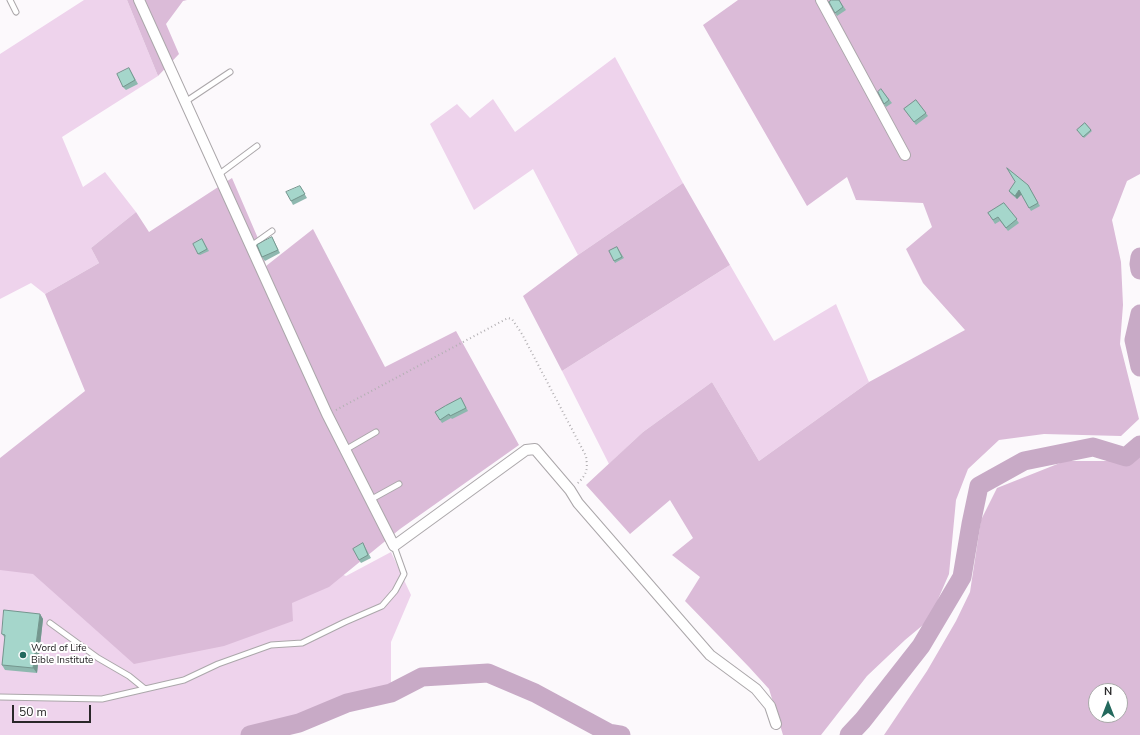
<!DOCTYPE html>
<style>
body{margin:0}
#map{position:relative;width:1140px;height:735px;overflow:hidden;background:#fcf9fc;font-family:"Nunito Sans",sans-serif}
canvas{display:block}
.north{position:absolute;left:1088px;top:683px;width:40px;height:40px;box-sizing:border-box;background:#fff;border:1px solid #a9a9a9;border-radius:50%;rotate:0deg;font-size:11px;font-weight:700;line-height:16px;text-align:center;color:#292729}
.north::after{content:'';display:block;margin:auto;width:14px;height:18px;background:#23695d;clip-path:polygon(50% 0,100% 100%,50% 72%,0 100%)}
.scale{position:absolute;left:12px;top:705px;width:79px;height:18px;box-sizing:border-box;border:2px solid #292729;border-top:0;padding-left:5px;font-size:12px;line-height:14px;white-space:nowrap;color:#292729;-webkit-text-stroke:3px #fff;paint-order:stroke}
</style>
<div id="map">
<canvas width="1140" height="735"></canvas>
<div class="north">N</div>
<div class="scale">50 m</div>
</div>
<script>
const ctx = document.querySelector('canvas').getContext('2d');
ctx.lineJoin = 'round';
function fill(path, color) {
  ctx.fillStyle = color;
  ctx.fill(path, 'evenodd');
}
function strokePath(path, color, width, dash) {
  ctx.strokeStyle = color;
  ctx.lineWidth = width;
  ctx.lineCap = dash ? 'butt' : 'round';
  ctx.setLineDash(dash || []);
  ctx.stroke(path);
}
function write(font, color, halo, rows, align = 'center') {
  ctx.font = font + ' "Nunito Sans",sans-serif';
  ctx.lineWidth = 4;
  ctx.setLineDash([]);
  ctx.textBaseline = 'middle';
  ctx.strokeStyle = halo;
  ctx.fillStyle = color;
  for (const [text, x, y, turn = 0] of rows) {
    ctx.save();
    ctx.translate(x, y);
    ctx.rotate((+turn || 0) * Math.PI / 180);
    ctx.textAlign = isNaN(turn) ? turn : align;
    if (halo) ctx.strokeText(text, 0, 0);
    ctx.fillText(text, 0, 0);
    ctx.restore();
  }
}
fill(new Path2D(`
 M84,0h43l31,76 -96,61 21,50 22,-15 31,40 -45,36 8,15 -54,31 -14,-11 -31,16v-245z
 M615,57l68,126 -105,72 -45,-86 -59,41 -44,-86 27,-20 13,14 23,-19 22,33z
 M730,265l44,76 62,-37 33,78 -110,79 -47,-79 -69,50 -34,32 -47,-93z
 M391,552l20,43 -20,47v51l-44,10 -48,20 -49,12h-250v-178l326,11 20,8z`), '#eed3ec');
fill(new Path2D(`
 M127,0h60l-4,1 -17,23 13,30 -21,22z
 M738,0h402v174l-13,7 -15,39 9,42 2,43 -3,39 19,75 -18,17 -77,-2 -45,6 -31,29 -12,31 -7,74 -20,46 -24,20 -38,36 -46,59h-38l-14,-46 -20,-22 -64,-66 15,-24 -28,-22 21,-17 -23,-38 -40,34 -44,-49 57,-53 69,-50 47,79 110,-79 96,-52 -42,-47 -17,-34 26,-22 -9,-24 -67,-3 -9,-23 -40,29 -104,-181z
 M232,178l28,65 6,23 47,-37 72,138 71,-36 63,114 -119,84 -71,58 -37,16 1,18 -69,25 -90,18 -101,-90 -33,-4v-112l85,-67 -40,-97 54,-31 -8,-15 45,-36 13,20z
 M683,183l47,82 -168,106 -39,-75 55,-41z
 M1140,455v280h-256l43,-64 29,-50 14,-29 11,-72 16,-32 68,-27h44zM1096,691h24v24h-24z`), '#dbbbd8');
strokePath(new Path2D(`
 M1140,257l-1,7 1,6
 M1140,314l-6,26 6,27
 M250,735l49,-12 48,-20 44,-10 31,-16 66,-4 47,20 74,40 12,2
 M849,735l14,-15 58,-74 41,-69 9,-53 8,-38 45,-25 69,-14 33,10 14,-12`), '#c8aac6', 19);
const lane = new Path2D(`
 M10,0l6,12
 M185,102l45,-30
 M218,175l39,-29
 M251,246l21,-15
 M345,450l31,-18
 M370,500l29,-16
 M50,623l48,35 31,18 16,13
 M0,697l102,2 82,-19 34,-16 53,-19 31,-2 43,-21 37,-16 13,-15 9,-17 -10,-28`);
const street = new Path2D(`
 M139,0l188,414 67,132 132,-96 9,-1 35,41 8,13 132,152 46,34 14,17 6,18
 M821,0l84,155`);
strokePath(lane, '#aba7aa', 7);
strokePath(street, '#aba7aa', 12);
strokePath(new Path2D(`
 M336,410l172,-92 4,1 10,15 64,122c2,14 1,18 -9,28`), '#b3b0b3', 2, [1, 3]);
strokePath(lane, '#fff', 5);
strokePath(street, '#fff', 10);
fill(new Path2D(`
 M839,0l7,10 -9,6 -2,-3z
 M129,68l9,16 -12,6 -3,-3z
 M881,89l11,14 -6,4 -2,-3z
 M916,100l12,16 -12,9 -12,-16z
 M1085,123l7,8 -8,7 -7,-8z
 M1028,185l12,21 -9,5 -10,-17 -4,5 -6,-5 -2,-3z
 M300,186l7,12 -14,7 -2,-4z
 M1004,203l15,20 -11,8 -8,-10 -5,3 -7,-11z
 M272,237l8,16 -15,8 -3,-4z
 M202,239l7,12 -9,4 -2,-1z
 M617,247l7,11 -9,5 -1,-2z
 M461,398l7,13 -16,8 -1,-1 -9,5 -7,-11z
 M363,543l8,15 -10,5 -2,-3z
 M40,614l3,5 -6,54 -32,-3 -3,-5 3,-27 -3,-4z`), '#8eb8af');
fill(new Path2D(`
 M1019,190l3,4 -5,5 -2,-3z
 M40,614l3,5 -6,54 -4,-5z`), '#74968e');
const building = new Path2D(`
 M832,0h7l4,7 -8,6 -6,-11z
 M129,68l6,12 -12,7 -6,-13z
 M881,89l8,11 -5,4 -6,-12z
 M916,100l10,13 -12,9 -10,-13z
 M1085,123l6,7 -8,7 -6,-7z
 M1007,168l21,17 10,18 -9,5 -10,-18 -4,6 -6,-5 6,-9z
 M300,186l5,8 -14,7 -5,-9z
 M1004,203l13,16 -11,9 -8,-11 -5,3 -5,-7z
 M272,237l6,13 -16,7 -5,-12z
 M202,239l5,10 -9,5 -5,-10z
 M617,247l5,10 -8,4 -5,-10z
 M461,398l5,10 -16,8 -1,-2 -9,6 -5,-8 10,-6z
 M363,543l5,12 -9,5 -6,-11z
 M4,610l36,4 -7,54 -31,-3 3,-30 -3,-1z`);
fill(building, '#a5d6cb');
strokePath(building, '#74968e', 1);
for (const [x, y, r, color] of [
 [23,655,4,"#23695d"]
]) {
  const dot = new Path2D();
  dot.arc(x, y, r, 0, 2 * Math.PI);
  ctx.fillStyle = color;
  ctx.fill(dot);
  strokePath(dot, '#fff', 1.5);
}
write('10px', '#292729', '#fff', [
 ["Word of Life",31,649],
 ["Bible Institute",31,661]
], 'left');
</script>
